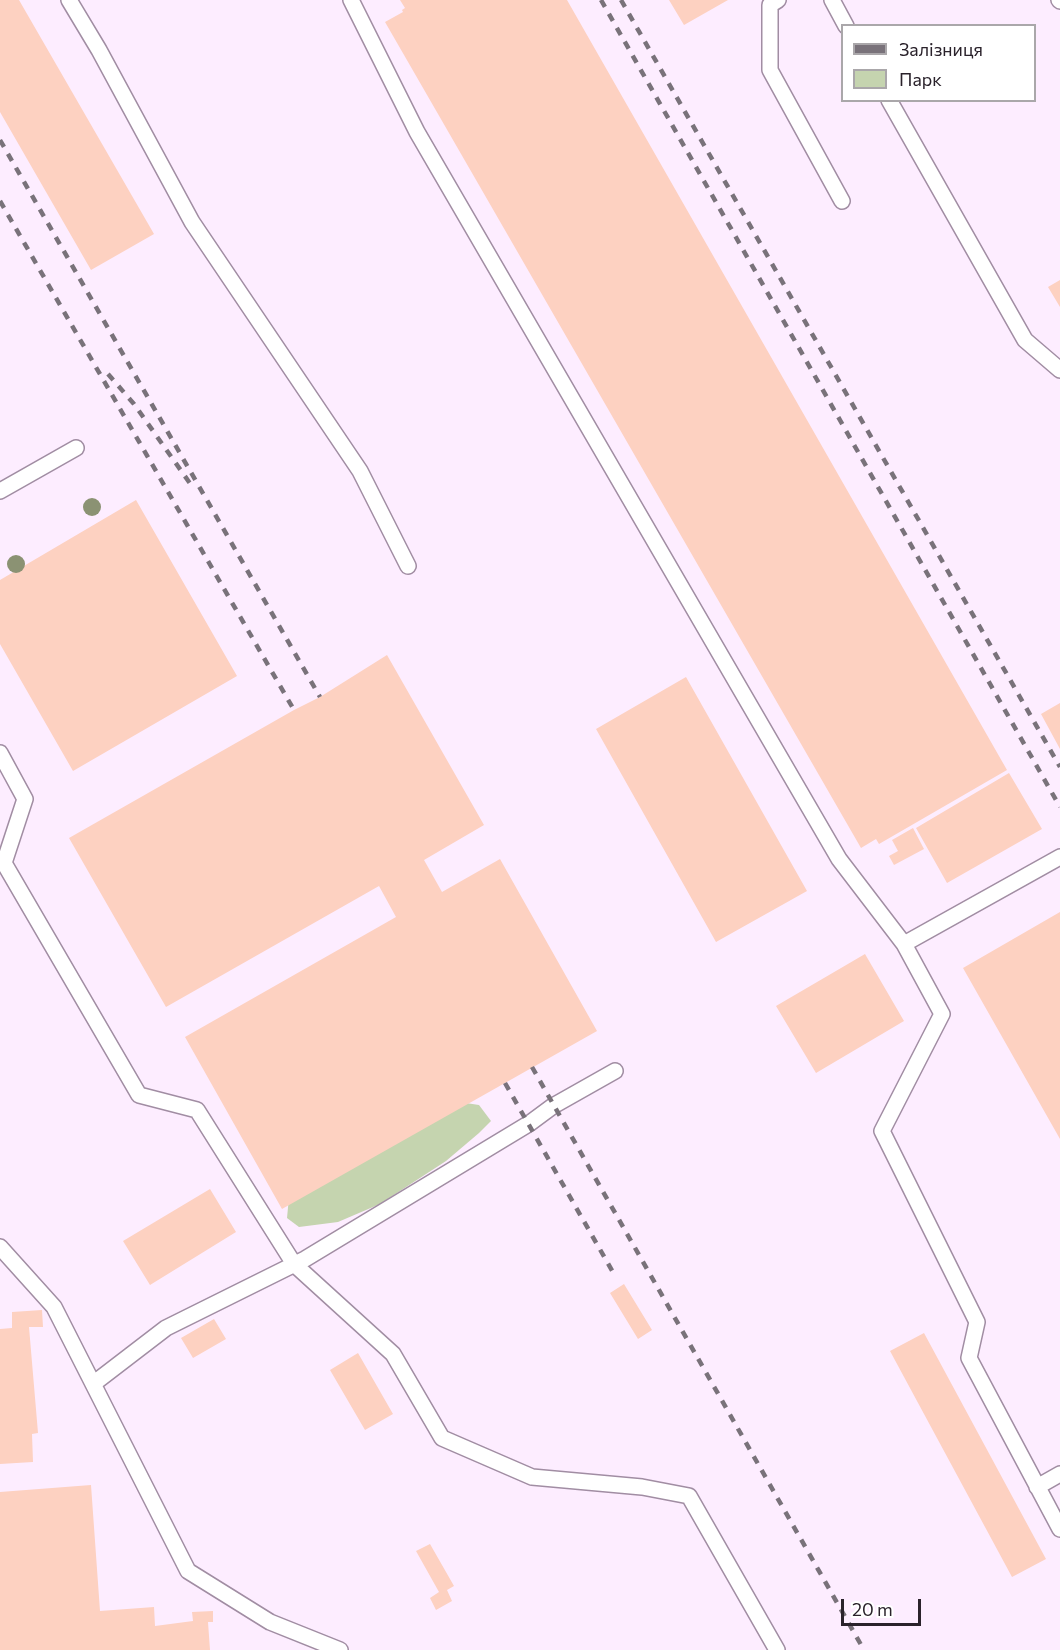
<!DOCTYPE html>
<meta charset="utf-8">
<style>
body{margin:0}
#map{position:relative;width:1060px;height:1650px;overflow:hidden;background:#fdf9fe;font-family:Commissioner,sans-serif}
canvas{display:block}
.legend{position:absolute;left:841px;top:24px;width:195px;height:78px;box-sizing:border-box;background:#fff;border:2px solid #aaa7aa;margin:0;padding:8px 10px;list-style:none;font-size:18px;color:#2a222b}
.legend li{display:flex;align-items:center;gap:12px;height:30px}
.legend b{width:30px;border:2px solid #aaa7aa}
.scale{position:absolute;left:841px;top:1599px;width:80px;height:27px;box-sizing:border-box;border:3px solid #2a222b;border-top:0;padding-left:8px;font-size:18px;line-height:21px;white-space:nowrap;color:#2a222b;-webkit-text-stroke:4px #fff;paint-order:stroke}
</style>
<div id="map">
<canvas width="1060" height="1650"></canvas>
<ul class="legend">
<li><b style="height:8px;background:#79727a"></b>Залізниця</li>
<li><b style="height:16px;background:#c5d4af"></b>Парк</li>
</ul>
<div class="scale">20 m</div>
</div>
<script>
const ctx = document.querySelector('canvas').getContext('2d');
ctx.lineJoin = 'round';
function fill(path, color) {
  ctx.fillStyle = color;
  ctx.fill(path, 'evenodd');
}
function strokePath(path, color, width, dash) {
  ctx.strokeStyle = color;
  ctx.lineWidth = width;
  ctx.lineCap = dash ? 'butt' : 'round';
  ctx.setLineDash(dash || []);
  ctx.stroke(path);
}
fill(new Path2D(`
 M0,0h1060v1650h-1060zM842,26h192v74h-192z`), '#fdedff');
fill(new Path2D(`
 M446,1100l33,5 12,16 -12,12 -33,28 -66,43 -42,18 -39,5 -12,-9 2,-21z`), '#c5d4af');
fill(new Path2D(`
 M0,0h19l135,234 -63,36 -91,-158z
 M400,0h167l440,770 -128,74 -3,-5 -15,9 -476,-826 18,-10 -1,-2 3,-2z
 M669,0h59l-44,25z
 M1060,280v27l-12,-20z
 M136,500l101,176 -164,95 -73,-127v-64z
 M387,655l97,170 -60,35 18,32 58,-33 97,172 -315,178 -97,-172 211,-120 -17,-31 -213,121 -97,-169 225,-128 26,-13z
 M686,677l121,214 -91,51 -120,-213z
 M1060,703v46l-19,-35z
 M1009,773l33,56 -95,54 -31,-55z
 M913,828l11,21 -30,16 -5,-9 9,-5 -6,-11z
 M1060,912v227l-97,-171z
 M865,954l39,67 -88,52 -40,-67z
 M210,1189l26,43 -86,53 -27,-44z
 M624,1284l28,46 -14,9 -28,-46z
 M42,1310l1,17h-14l9,106 -6,1 1,28 -33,2v-135l12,-1v-16z
 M214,1319l12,20 -33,19 -12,-20z
 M924,1333l122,226 -34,18 -122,-226z
 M358,1353l35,61 -28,16 -35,-60z
 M91,1485l9,126 54,-4 1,19 38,-5 -1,-9 21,-1v11h-5l2,28h-210v-158z
 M430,1544l24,42 -7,4 5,11 -16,9 -6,-12 9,-6 -23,-41z`), '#fdd1c1');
const service = new Path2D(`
 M69,0l30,50 93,172 168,249 48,95
 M351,0l66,132 422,727 65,85
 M778,0l-8,5v65l72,131
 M832,0l14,26
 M1059,0l1,1
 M889,100l136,240 35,30
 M0,491l76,-43
 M0,753l25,46 -21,64 135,232 58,15 97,154 99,90 49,84 90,39 110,10 47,9 88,154
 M1060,857l-156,87 38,70 -60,117 95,191 -8,36 91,171
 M0,1247l54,60 134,264 82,51 70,28
 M93,1384l73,-56 139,-69 225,-136 23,-17 62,-35
 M1037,1487l23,-13`);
strokePath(service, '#a18da3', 18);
strokePath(service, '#fff', 15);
strokePath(new Path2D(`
 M601,0l459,807
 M621,0l439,767
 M0,140l320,557
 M0,201l294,509
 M108,374l26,30 60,85
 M532,1067l332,583
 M505,1083l109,191`), '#79727a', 4.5, [8, 8]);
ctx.fillStyle = '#8b9273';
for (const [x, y] of [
 [92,507],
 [16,564]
]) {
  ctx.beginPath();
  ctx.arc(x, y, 9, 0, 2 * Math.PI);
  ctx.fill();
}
</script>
